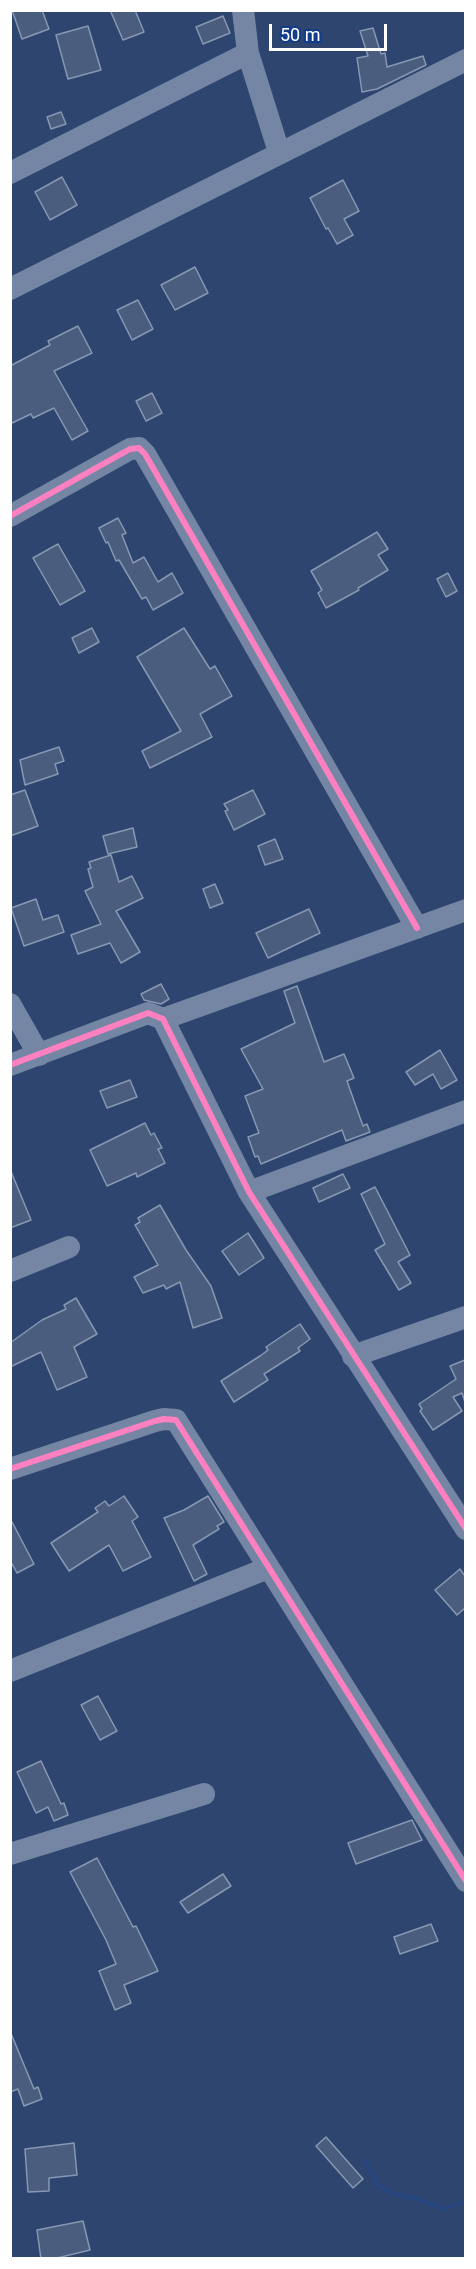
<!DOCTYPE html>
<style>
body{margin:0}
#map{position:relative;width:476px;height:2269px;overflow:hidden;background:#2d456f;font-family:Roboto,sans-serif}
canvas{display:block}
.frame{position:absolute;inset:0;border:12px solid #fff;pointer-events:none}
.scale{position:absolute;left:269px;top:24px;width:118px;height:27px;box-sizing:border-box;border:3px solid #fff;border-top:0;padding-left:8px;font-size:18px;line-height:21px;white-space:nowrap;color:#fff;-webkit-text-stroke:4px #123d8a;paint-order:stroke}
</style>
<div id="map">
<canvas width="476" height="2269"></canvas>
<div class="frame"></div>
<div class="scale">50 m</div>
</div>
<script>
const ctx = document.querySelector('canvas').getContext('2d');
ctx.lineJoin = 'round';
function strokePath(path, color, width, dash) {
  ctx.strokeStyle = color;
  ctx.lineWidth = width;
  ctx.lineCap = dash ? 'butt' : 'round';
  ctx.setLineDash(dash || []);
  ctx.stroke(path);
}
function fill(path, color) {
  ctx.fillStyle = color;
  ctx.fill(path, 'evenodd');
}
strokePath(new Path2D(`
 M366,2160l11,25 17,9 21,4 29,11 22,-8`), '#28477e', 4.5);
const building = new Path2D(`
 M12,10h30l7,19 -27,10z
 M110,10h25l9,22 -21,8z
 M223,16l7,17 -27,11 -7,-17z
 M88,26l13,44 -33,9 -12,-44z
 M373,28l8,26 4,-1 2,14 36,-11 3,9 -49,24 -15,3 -5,-34 11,-2 -8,-25z
 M61,112l5,12 -15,5 -4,-12z
 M62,177l15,28 -27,15 -15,-28z
 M343,180l16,31 -15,8 9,16 -16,9 -9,-16 -2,1 -16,-31z
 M195,267l13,26 -33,17 -14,-25z
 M138,300l15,29 -21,11 -15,-30z
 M78,326l14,27 -38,18 34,60 -16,9 -18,-32 -21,10 -2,-4 -21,10v-58l40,-21 -2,-4z
 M152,393l10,20 -16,8 -10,-20z
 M118,518l8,15 -4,2 11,28 11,-6 14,25 14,-9 11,20 -30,17 -7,-13 -4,2 -23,-39 -3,1 -8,-19 -2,1 -7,-15z
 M377,532l11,17 -10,6 10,15 -30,18 1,2 -33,18 -8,-15 4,-3 -11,-19z
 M58,544l27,47 -25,14 -27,-47z
 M448,573l9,18 -11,6 -9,-18z
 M92,628l7,14 -20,11 -7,-15z
 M184,628l26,41 5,-3 17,30 -32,18 12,23 -62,31 -8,-17 39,-20 -44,-74z
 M59,747l5,14 -9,3 3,10 -33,11 -5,-25z
 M25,790l13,36 -28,10v-41z
 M253,790l12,24 -31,16 -9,-19 3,-1 -4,-6z
 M133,828l4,19 -29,7 -5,-18z
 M275,839l8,20 -18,6 -7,-19z
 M111,855l8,27 13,-6 11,22 -27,13 24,41 -19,11 -11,-20 -32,11 -7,-19 30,-11 -16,-33 8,-4 -5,-18 3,-1 -2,-6z
 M215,884l8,19 -13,5 -7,-19z
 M36,899l7,21 15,-5 6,17 -40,14 -13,-38z
 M309,909l11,24 -52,25 -12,-25z
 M161,984l8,15 -8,5 -17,-4 -3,-6z
 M297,986l27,76 20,-8 10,24 -7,3 16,45 4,-2 3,8 -24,9 -4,-11 -81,34 -3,-8 -3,1 -7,-20 11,-4 -14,-37 18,-7 -22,-40 54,-26 -11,-32z
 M440,1050l17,30 -16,9 -8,-15 -18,11 -9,-13z
 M130,1080l7,17 -30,11 -7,-17z
 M145,1123l6,12 3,-2 8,15 -4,1 7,14 -28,14 -1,-4 -29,13 -17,-36z
 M10,1169l21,51 -21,8z
 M343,1174l7,14 -31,14 -6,-14z
 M375,1187l35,68 -12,7 13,21 -12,7 -24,-40 10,-6 -24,-50z
 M160,1205l26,45 25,36 11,32 -29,10 -13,-46 -14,7 -2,-4 -21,8 -9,-16 24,-12 -23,-40 5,-3 -2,-4z
 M248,1233l16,25 -25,17 -17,-24z
 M76,1298l21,36 -23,13 13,30 -30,13 -16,-38 -31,15v-24l32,-23 24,-11 -2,-4z
 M300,1324l10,15 -12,9 2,3 -36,23 4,6 -34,22 -13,-21 39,-25 8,-6 -2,-3z
 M465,1360v42l-3,-9 -9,4 9,14 -29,19 -13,-19 2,-2 -3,-5 37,-25 -6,-13z
 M124,1496l14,21 -6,4 19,36 -28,14 -14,-26 -40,26 -18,-28 47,-31 -3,-4 10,-7 4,5z
 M208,1496l16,26 -7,4 2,3 -26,16 14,29 -13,7 -30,-63 20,-8z
 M10,1518l24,46 -17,9 -7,-13z
 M460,1569l5,7v32l-8,7 -22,-25z
 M98,1696l19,35 -17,9 -19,-35z
 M41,1761l20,43 3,-1 4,12 -14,6 -6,-14 -12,6 -19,-41z
 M412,1820l10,20 -66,24 -8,-21z
 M97,1858l36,69 3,-1 22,45 -34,14 7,18 -16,7 -16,-39 17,-7 -10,-24 -36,-68z
 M223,1874l8,12 -43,27 -8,-11z
 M431,1924l7,17 -38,13 -6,-17z
 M10,2031l24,58 4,-2 4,12 -18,7 -6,-17 -8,3z
 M326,2137l37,42 -10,9 -37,-42z
 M74,2143l3,32 -28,3v13l-21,1 -3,-43z
 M83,2221l7,29 -37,9h-12l-4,-29z`);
fill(building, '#4a5d7f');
strokePath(building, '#8898b2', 1.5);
strokePath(new Path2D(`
 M243,10l5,43 31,99
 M10,173l238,-120
 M10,289l456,-229
 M10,516l120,-67 9,-1 6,6 272,474
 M10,1004l29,51
 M163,1019l303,-109
 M10,1065l138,-52 15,6 86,173 217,337
 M249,1192l217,-81
 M10,1271l59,-24
 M353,1356l113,-39
 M10,1469l145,-48 9,-2 12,1 290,461
 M10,1671l258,-103
 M10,1854l194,-60`), '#7486a4', 22);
strokePath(new Path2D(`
 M10,516l120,-67 9,-1 6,6 272,474
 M10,1065l138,-52 15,6 86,173 217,337
 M10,1469l145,-48 9,-2 12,1 290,461`), '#ff80c0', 6);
</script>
